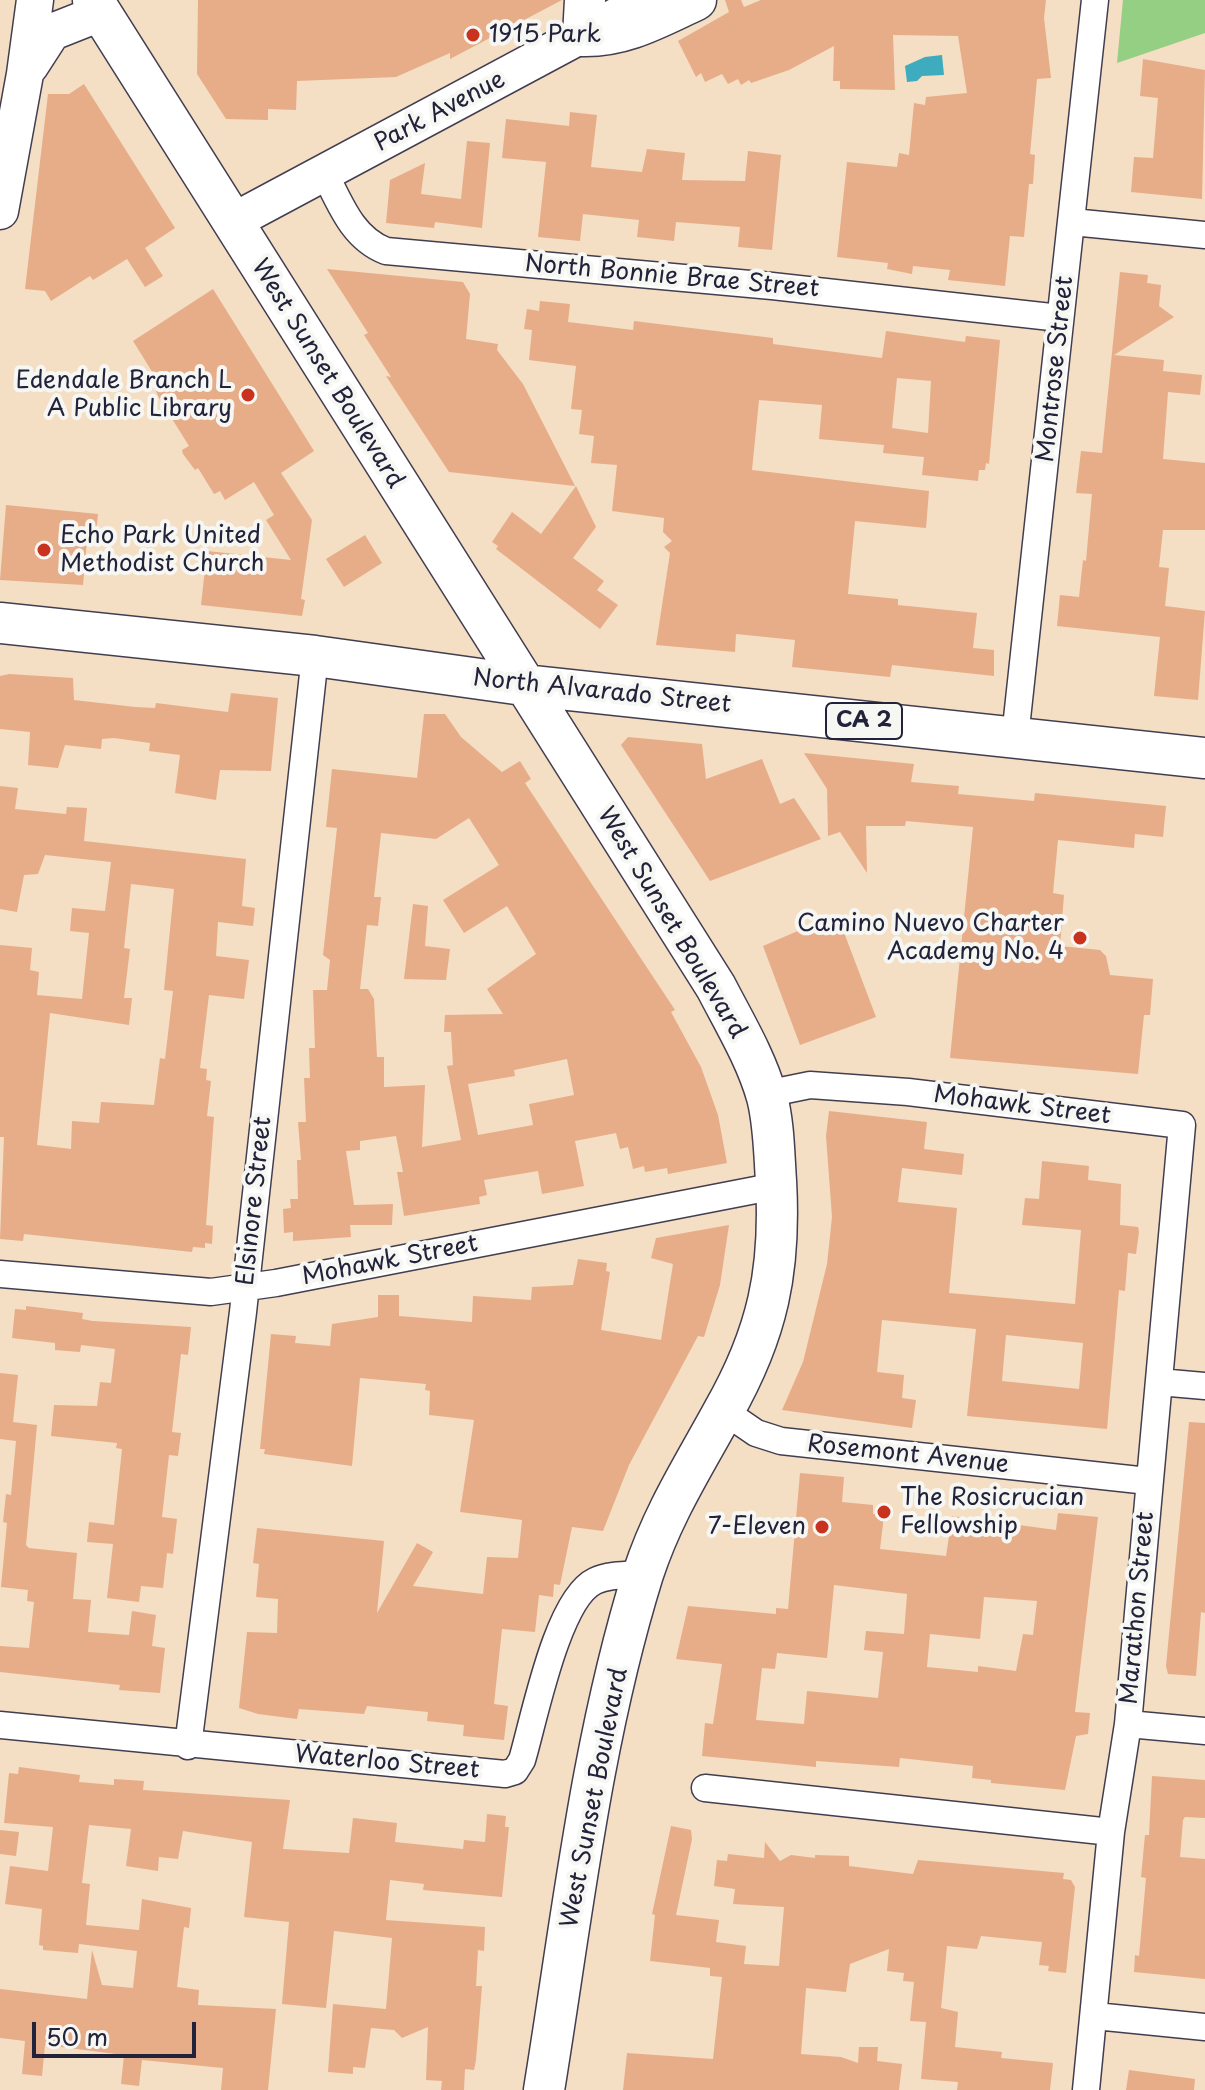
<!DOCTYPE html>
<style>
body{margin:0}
#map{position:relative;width:1205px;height:2090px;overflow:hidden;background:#f4dec4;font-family:"Playpen Sans",sans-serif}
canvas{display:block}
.scale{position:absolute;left:32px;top:2022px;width:164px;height:36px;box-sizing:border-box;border:4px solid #22223b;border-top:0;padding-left:10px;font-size:24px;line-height:28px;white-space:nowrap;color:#22223b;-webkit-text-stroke:6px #f6f6f2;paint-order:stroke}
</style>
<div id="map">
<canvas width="1205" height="2090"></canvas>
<div class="scale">50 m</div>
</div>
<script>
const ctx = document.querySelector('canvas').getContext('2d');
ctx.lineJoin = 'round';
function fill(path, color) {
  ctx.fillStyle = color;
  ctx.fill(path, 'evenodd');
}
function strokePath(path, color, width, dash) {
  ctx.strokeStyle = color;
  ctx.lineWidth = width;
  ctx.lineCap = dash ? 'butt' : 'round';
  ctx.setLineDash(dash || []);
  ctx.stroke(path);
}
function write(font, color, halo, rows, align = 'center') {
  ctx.font = font + ' "Playpen Sans",sans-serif';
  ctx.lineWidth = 8;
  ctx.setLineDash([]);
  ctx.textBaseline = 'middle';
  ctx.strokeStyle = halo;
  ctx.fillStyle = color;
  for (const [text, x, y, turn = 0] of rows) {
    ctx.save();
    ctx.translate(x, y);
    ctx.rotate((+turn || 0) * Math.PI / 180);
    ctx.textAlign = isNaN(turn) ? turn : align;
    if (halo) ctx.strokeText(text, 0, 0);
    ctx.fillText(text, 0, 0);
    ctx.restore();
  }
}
fill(new Path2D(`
 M1123,0h82v33l-88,30z`), '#94cf83');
fill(new Path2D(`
 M942,55l2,20 -22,1 -5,5 -10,1 -2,-16 20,-9z`), '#3fabbe');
fill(new Path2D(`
 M198,0h364l-112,59v-6l-54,24 -99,4 -1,29 -28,-1v11l-42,-1 -29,-45z
 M725,0h16l3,7 17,-7h285l-2,18 7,60 -14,1 -7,75 5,1 -2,29h-4l-5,53 -14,-1 -5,50 -57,-6 2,-10 -37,-4 -1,8 -25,-5 1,-6 -51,-6 10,-95 50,5 2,-14 10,2 5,-52 11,2 1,-8 41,-4 -9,-57 -65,-1 2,55 -55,-1v-8h-7l1,-35 -45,24 -38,13 -2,-3 -8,5 -3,-6 -10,5 -6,-10 -17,8 -4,-9 -5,4 -18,-36 51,-29z
 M1143,59l62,11 -3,129 -71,-7 3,-35 19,1 5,-60 -18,-2z
 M84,84l91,144 -30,20 18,28 -18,11 -18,-28 -34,21 -3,-4 -39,25 -6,-10 -20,-2 23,-195h21z
 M570,112l27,3 -6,52 51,5 5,-23 38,4 -3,27 63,1 3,-30 33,4 -9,95 -34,-3 2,-20 -64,-5 -2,19 -37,-4 2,-17 -56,-6 -3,27 -42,-4 8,-75 -44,-4 4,-39 63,7z
 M467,141l23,2 -8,85 -47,-6 -1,6 -48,-5 4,-43 35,-17 -4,31 40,5z
 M327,269l136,13 7,12 -4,45 32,5 -1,6 26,34 52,102 -126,-14 -63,-96 5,1 -27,-42 4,-2z
 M1120,272l28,3 -1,8 14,2 -2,21 15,11 -60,38 50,5 -1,11 39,4 -2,20 -32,-3 -5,67 42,4v67h-42l-4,37 10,1 -4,38 40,5 -7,89 -44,-4 6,-59 -103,-11 3,-31 19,2 4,-37 3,1 6,-67 -16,-1 5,-42 21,2z
 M213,289l101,162 -33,22 31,47 -11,79 4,1 -3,16 -101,-11 6,-54 84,9 -25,-40 8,-5 -20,-33 -29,18 -5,-9 -6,3 -16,-26 -3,2 -12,-16 -1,-4 7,-4 -30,-48 -4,-9 6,-3 -28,-45z
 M540,301l30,3 -2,18 65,8 1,-9 139,17v6l109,14 4,-27 79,11 1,-6 34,4 -11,124 -3,-1 -1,7h-6l-1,11 -56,-6 2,-18 -41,-4 1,-8 -65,-6 3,-34 -63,-5 -7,70 177,21 -3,37 -71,-7 -7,73 50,5v6l79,8 -4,35 21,2v26l-102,-11 -2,12 -98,-10 3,-27 -59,-6 -1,18 -79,-7 14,-92 -6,-6 8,-6 -9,-9 1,-14 -52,-7 5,-46 -26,-2 3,-27 -15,-2 3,-24 -11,-1 5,-43 -47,-6 3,-30 -8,-1 3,-20 12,2zM897,378l34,3 -3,52 -36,-5z
 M576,486l20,41 -23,31 31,23 -7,9 21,15 -18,24 -104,-80 2,-3 -6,-4 20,-30 29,22z
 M6,505l92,9 -3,27 -8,-1 -4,45 -83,-5z
 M365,535l17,28 -38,24 -18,-28z
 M9,674l64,4 1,22 61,7 20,1 1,-5 72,9 3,-19 47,5 -7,73 -51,-1 -4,30 -41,-7 5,-38 -31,-4 1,-8 -36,-5 -12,1 -1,10 -36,-4 -7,23 -30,-3 2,-33 -30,-3v-53z
 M424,714h21l16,23 41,35 18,-11 11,18 -6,4 150,227 -4,2 30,55 17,48 9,48 -59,11 -1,-6 -22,4 -1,-6 -11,3 -5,-22 -8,2 -4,-16 -41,8 9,45 -42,8 -4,-23 -54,9 3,15 -8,2 1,7 -76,12 -7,-44h6l-7,-36 -36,5v9l-14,1 8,54 39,-1 -1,21h-42l1,12 -58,4v-9l-9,1 -1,-24 8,-1 -1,-9h8l-1,-39h4l-3,-38h8l-2,-44h6l-1,-30h6l-2,-58h14l3,-30 -7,-5 14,-127 -11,-1 6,-58 85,9zM469,818l30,47 -56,35 21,33 43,-27 29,48 -49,35 16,25 -58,1 -1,17h7l2,33 -6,1 14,74 -39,7 3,-62 -41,2v-30h-7l-3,-58 -6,-10h-8l7,-64 11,1 3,-29h-7l7,-64 55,6zM567,1059l7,36 -45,9 4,21 -55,10 -10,-51 47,-8 -1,-6z
 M628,737l74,7 4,35 56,-20 18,45 14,-6 27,41 -111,42 -89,-136z
 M804,753l110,11 -3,18 48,4 -1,8 76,7 1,-8 131,13 -3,31 -28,-3 -1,14 -76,-8 -5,53 11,2 -4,51 40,4 6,6 4,19 43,4 -3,36h-6l-6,59 -188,-16 23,-231 -67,-6 -1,5h-39l1,47 -27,-41 -12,4 -1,-47z
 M0,786l18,2 -3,21 51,5 1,-7 20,1 -3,33 162,18 -4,47 13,2 -2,18 -35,-4 -2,34 33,4 -5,39 -35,-4 -9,73 7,1 -1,11 5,1 -4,35 7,1 -8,108 7,1 -1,18 -7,-1v5l-12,-1 -1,5 -168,-18 -1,7 -23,-2 4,-102h-4v-192l32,3 -2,22 9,2 -2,23 45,4 7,-66 -19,-2 2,-23 33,3 6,-49 -66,-7 -7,19 -14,1 -7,37 -17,-3zM131,884l43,5 -10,101 9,1 -8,68 -5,-1 -6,47 -53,-3 -2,21 -27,-2 -1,28 -34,-4 13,-132 79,12 3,-27h-8l6,-49 -6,-1z
 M413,904l15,2 -3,40 25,3 -4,31 -42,-1z
 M837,914l39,103 -76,28 -37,-99z
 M829,1111l98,11 -3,27 40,5 -2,21 -60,-7 -4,34 59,6 -8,85 126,11 6,-74 -59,-5 3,-27 14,1 3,-38 47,5 -1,14 33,4 -1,41 18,2 1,5 -3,22 -8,-1 -3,38 -6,-1 -12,139 -140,-13 9,-87 -94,-9 -5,52 27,3 -2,23 14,2 -4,28 -130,-18 21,-48 24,-98 5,-47 -6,-81zM1006,1335l77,8 -4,46 -77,-8z
 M729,1225l-9,60 -16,52 -6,-1 -69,129 -26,66 -31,-4 -12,58 -6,-1 -1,13 -14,-2 -4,37 -33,-3 -8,75 14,2 -4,34 -41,-4 1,-11 -37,-4 1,-9 -61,-6 -3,8 -65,-5 -2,10 -39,-5 -19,-6 8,-76 30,1 1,-34 -22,-2 3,-33 -6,-1 4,-35 127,13 -7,72 40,-70 16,9 -20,34 70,8 4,-37 31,1 4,-38 -62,-8 14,-92 -45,-5 1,-24 -5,-1 1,-6 -66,-6 -8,88 -88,-12 1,-5h-5l11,-115 25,2 -1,7 35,3 2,-22 46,-7v-22h21v21l73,6 1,-26 58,4 1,-13 41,-2 5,-26 29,4 -1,8 4,1 -9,58 60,10 12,-76 -22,-6 5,-20z
 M26,1306l57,7 -1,6 11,2 98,6 -3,28 -7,-1 -9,78 9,1 -3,23 -9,-1 -7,62 15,2 -4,35 -6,-1 -4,35 -22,-2 -2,16 -32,-4 6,-54 -26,-2 2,-20 25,3 8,-76 -6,-1 1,-5 -66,-7 3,-31 43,1 3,-24 11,1 4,-34 -34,-4 -1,7 -25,-2v-7l-43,-5 3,-29 11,1z
 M0,1373l18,2 -5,47 24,3 -11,120 3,3 48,5 -4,46 18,1 -3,32 41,3 3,-24 24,4 -4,31 13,2 -5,45 -41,-3 1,-5 -120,-13v-26l29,2 5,-46 -7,-1 1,-11 -27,-3 6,-64 -4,-1 3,-28 5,1 5,-54 -16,-2z
 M1189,1422l16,1v190l-4,-1 -5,64 -28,-2 -2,-8z
 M800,1473l44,4 -2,25 31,3v9l11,1 -4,34 66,7 6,-40 104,14 2,-17 40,4 -23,195 15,1 -2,21 -12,2 -11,54 -74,-7v-3l-19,-2 1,-12 -73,-8 -1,9 -83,-6v6l-114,-11 3,-33 8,1 9,-60 -46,-5 12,-53 88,8v-6l12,1zM834,1585l73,9 -3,40 -38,-3 -2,19 19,2 -5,46 -71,-7 -3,33 -48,-4 6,-52 13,1 2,-16 50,5zM984,1597l53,4 -4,34 -10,-1 -7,37 -38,-5v6l-51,-5 3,-33 50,5z
 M19,1767l61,8 -1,7 35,3v-6l30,2 -1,9 147,10 -7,49 66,4 4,-35 44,5 -2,19 68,7 1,-9 21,2 2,-28 19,2 -1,11h4l-7,70 -79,-7 1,-6 -34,-4 -4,40 99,7 -1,24 -6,-1 -2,36h6l-6,74 -2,10 -9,-1 -1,21h-23l1,-9 -16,-1 2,-53 -26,11 -8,-8 -23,-2 -6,40 -12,-1v7l-25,-2 5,-68 53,5 6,-71 -58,-7 -8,77 -44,-4 7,-82 -45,-5 8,-75 -69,-11 -5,28 -19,-2 -1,14 -32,-5 5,-37 -42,-4 -7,58 8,1 -4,41 53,5 3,-31 49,9 -2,20 -5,-1 -7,60 22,3 -1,15 78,4 -8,81h-47l2,-22 -81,-8 -3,26 -18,-2 3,-29 -79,-10 -3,31 -20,-2 3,-33 -25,-3v-49l87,10 5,-49 10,35 31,3 4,-37 -58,-7 -1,9 -35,-3v-4l-4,-1 3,-36 -37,-5 5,-38 38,5 5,-44 -49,-4 5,-50 9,1z
 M1152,1776l53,4v38l-20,-1 -2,3 -3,37 25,2v120l-71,-7 1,-17 4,1 7,-78 -5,-1 4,-42h4z
 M671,1826l20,4 1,9 -16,76 43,5 -3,22 30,4 -2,18 35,2 5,-59 -51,-3 2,-15 -21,-3 3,-26 10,1 1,-7 36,4 1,-16 15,19 11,-6 24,3v-3l34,1v10l64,8 5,-14 146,13 -1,6 8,1 4,7 -9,86 -18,-2 1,-5 -10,-1 3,-23 -61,-6 -4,13 -30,-3 -6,62 17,4 -3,35 47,5 -1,6 52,5 -3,27h-93l1,-8 -37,-3 5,-57 -16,-1 4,-39 -11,-1 1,-8 -17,-2 2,-22 -39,15 -4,28 -40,-4 -5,66 40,3 17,6 1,-16h19l-1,14 25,3 -3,26h-276l4,-37 86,6 9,-82 -12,-1v-8l-60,-7 5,-46 -3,-1z
 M0,1830l19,2 -3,24 -16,-2z
 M1129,2070l66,9 -1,11h-68z`), '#e7ad89');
const street = new Path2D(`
 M324,172c16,31 28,66 62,79l386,35 288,32
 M1072,222l133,13
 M1015,737l80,-737
 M766,1094l44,-9 98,7 274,33 -54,599 -17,108 -25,258
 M0,1274l211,18 65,-9 500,-97
 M1159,1382l46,4
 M724,1411l32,22 25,8 367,40
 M1128,1724l77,7
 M0,1725l505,49 10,-3 7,-11c12,-40 35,-161 73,-179 14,-7 34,-6 49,-7
 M188,1746l55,-434 72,-656
 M705,1788l406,44
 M1095,2016l110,11`);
const secondary = new Path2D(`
 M30,66l22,-34 48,-19
 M0,211l25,-137 10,-74
 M232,222l415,-222`);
const primary = new Path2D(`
 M93,0l623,987c18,35 40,71 51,110 7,27 7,55 9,84 5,89 -8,152 -53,231 -30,55 -60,101 -80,162 -52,167 -71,344 -99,516
 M585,0l-2,36c42,1 76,-19 113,-36
 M0,623l315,33 208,29 682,73`);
strokePath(street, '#423e50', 29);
strokePath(secondary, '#423e50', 39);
strokePath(primary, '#423e50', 43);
strokePath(street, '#fff', 26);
strokePath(secondary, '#fff', 36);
strokePath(primary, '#fff', 40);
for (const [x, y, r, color] of [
 [473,35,8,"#c8321e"],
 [248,395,8,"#c8321e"],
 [44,550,8,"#c8321e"],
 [1080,938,8,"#c8321e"],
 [884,1512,8,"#c8321e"],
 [822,1527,8,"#c8321e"]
]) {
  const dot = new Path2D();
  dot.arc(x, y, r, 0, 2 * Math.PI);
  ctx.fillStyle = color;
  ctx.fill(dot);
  strokePath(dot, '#f6f6f2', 3);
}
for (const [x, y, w] of [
 [864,721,76]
]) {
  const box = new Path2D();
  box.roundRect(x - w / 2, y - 18, w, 36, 6);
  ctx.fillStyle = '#f6f6f2';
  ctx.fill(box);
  strokePath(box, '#22223b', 2);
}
write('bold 22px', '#22223b', null, [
 ["CA 2",864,721]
]);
write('24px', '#22223b', '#f6f6f2', [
 ["1915 Park",489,35],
 ["Edendale Branch L",232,381,"right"],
 ["A Public Library",232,409,"right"],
 ["Echo Park United",60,536],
 ["Methodist Church",60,564],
 ["Camino Nuevo Charter",1064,924,"right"],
 ["Academy No. 4",1064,952,"right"],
 ["The Rosicrucian",900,1498],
 ["Fellowship",900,1526],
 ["7-Eleven",806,1527,"right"]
], 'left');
write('24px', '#22223b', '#f6f6f2', [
 ["Park Avenue",440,112,-28],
 ["North Bonnie Brae Street",672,277,5],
 ["Montrose Street",1056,369,-84],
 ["West Sunset Boulevard",327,374,58],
 ["North Alvarado Street",602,692,6],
 ["West Sunset Boulevard",671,923,59],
 ["Mohawk Street",1022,1106,7],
 ["Elsinore Street",255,1201,-84],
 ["Mohawk Street",390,1261,-11],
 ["Rosemont Avenue",908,1455,6],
 ["Marathon Street",1138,1608,-85],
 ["Waterloo Street",387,1763,5],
 ["West Sunset Boulevard",595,1798,-79]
]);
</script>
